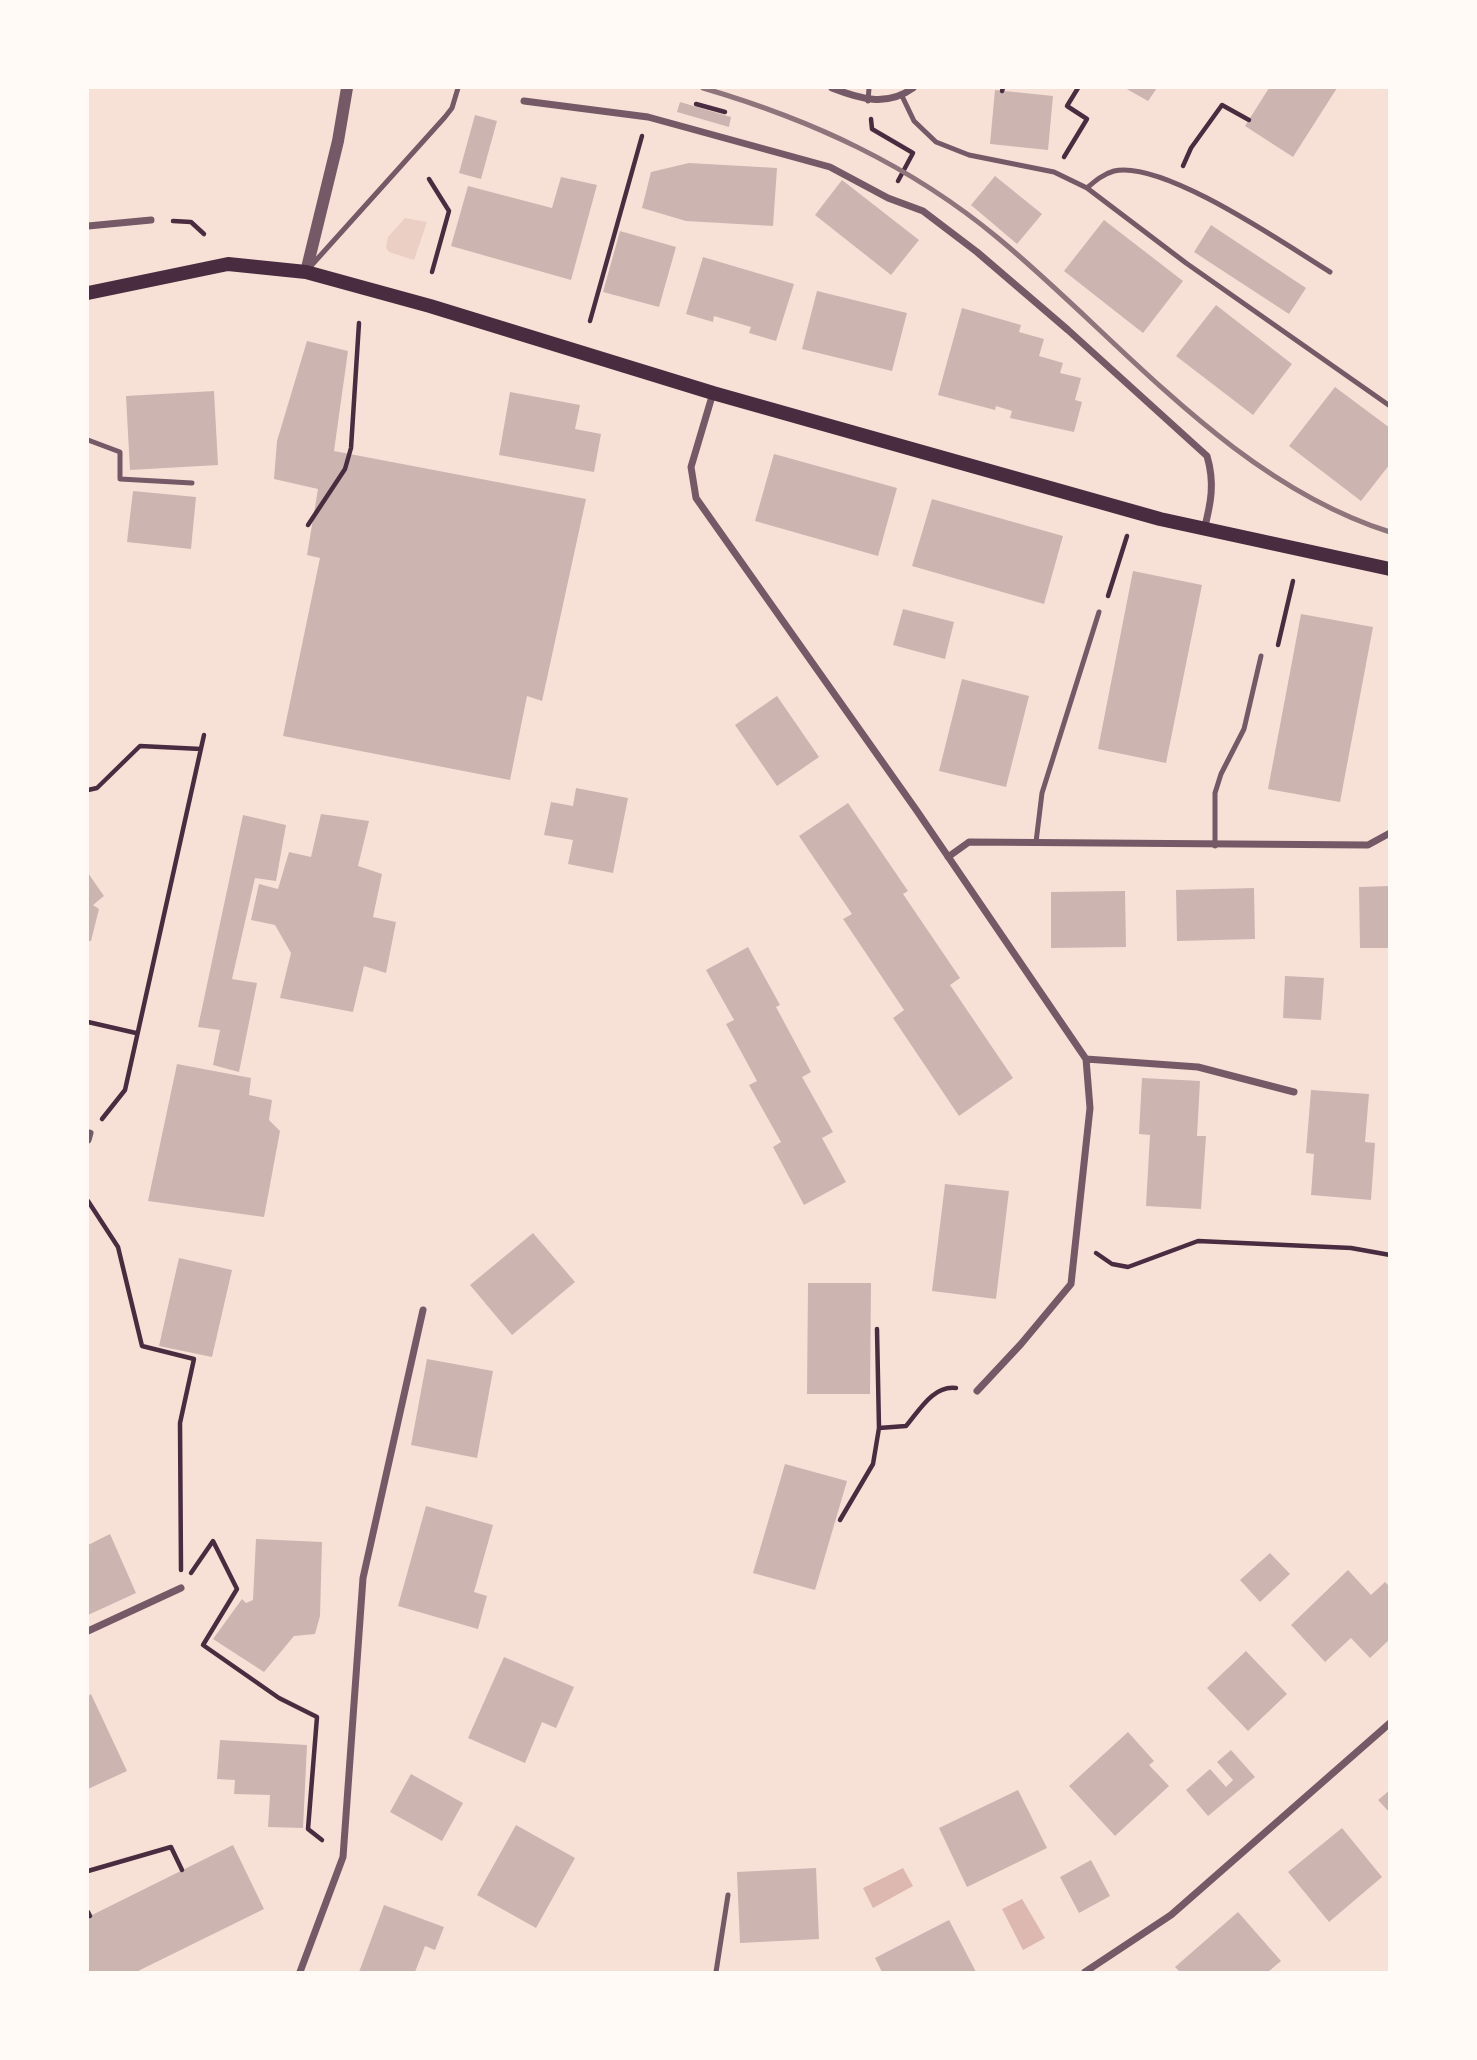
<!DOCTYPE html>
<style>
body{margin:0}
#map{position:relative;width:1477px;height:2060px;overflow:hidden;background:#f7e1d7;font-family:Overpass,sans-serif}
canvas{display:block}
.frame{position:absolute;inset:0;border:89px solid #fffaf5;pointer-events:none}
</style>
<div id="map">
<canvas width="1477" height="2060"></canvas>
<div class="frame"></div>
</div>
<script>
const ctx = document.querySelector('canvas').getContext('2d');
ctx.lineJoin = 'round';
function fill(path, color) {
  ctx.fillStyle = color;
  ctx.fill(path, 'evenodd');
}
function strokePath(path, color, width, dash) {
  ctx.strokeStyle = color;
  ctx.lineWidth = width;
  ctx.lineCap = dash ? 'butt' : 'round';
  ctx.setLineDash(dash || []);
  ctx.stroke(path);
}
fill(new Path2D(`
 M405,218l22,4 -13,38 -25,-8 -3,-4 2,-11z`), '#ebcfc5');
fill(new Path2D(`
 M903,1868l10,18 -40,22 -10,-20z
 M1022,1899l23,39 -22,12 -21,-41z`), '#dcb8b0');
fill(new Path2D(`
 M1125,88h32l-9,13z
 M1269,88h68l-44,69 -48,-31z
 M995,90l58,6 -5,54 -58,-6z
 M680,102l51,15 -2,10 -52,-15z
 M475,115l22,6 -16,58 -22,-6z
 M689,163l88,5 -4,58 -87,-5 -44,-13 9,-36z
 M995,176l47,38 -25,30 -46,-39z
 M561,177l36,8 -26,95 -120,-34 17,-60 84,22z
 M842,180l77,60 -28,35 -76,-60z
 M1104,220l79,61 -40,52 -79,-62z
 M1211,225l95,63 -17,26 -95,-62z
 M620,231l56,16 -17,60 -56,-15z
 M703,257l91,27 -18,57 -27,-8 2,-6 -37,-11 -1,6 -27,-8z
 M817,291l90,22 -15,58 -90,-22z
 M1216,305l76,59 -39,51 -77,-59z
 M962,308l59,17 -2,7 25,7 -5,17 24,7 -3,10 21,5 -6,22 7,2 -8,30 -64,-14 2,-7 -16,-5 -1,4 -57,-15z
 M307,341l41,10 -14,100 252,48 -44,202 -15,-5 -17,84 -227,-44 37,-178 -13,-3 11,-66 -44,-10 3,-38z
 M1335,387l55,41v36l-29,37 -72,-55z
 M214,391l4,74 -88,5 -4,-74z
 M510,392l70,13 -5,24 26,5 -7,38 -95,-17z
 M774,454l123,34 -19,68 -123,-35z
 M133,491l63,6 -5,52 -64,-7z
 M932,499l131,37 -19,68 -132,-38z
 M1133,571l69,14 -36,178 -68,-14z
 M903,609l51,13 -9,37 -52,-14z
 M1301,614l72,13 -33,175 -72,-13z
 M962,679l67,17 -23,91 -67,-16z
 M777,696l42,61 -42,29 -42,-61z
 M576,788l52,10 -15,75 -45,-9 5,-24 -29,-5 7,-33 22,4z
 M848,803l60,88 -5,3 57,84 -10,7 63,93 -54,38 -66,-98 11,-8 -61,-91 9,-5 -53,-78z
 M321,814l48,7 -11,45 24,8 -9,43 23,5 -10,51 -22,-7 -11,46 -73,-14 11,-45 -16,-28 -24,-5 8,-36 19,5 11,-37 22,5z
 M243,815l43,10 -10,56 -21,-3 -23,101 25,4 -18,89 -26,-7 7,-35 -22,-3z
 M88,873l16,23 -11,9 6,4 -8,32h-3z
 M1390,886v62h-30l-1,-61z
 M1254,888l1,51 -78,2 -1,-51z
 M1125,891l1,56 -75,1v-56z
 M748,947l32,58 -4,2 35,65 -9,5 31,55 -11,6 24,44 -42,23 -31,-58 8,-5 -32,-57 8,-4 -31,-57 8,-4 -28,-50z
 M1285,976l39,2 -3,42 -38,-2z
 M177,1064l74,14 -2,17 23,5 -3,20 11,11 -16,86 -116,-16z
 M1142,1078l58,3 -3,55h9l-5,73 -55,-3 4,-71 -11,-1z
 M1311,1090l58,4 -4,48 10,1 -4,57 -60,-5 3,-41 -8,-1z
 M945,1184l64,7 -13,108 -64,-8z
 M533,1233l42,49 -63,53 -42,-50z
 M179,1258l53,12 -20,87 -53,-11z
 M808,1283h63l-1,111h-63z
 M427,1359l66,12 -16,87 -66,-13z
 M785,1464l62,17 -32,109 -62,-17z
 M426,1506l67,19 -19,67 13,4 -9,33 -80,-23z
 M110,1534l26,59 -48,22v-70z
 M256,1539l66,3 -2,74 -5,18 -21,2 -30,36 -51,-33 29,-40 4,4 7,-3z
 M1270,1553l20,21 -30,28 -20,-22z
 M1348,1570l23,25 14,-13 5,5v52l-20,19 -19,-20 -26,24 -34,-37z
 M1246,1651l41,43 -39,37 -41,-43z
 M504,1657l70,30 -18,41 -14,-6 -17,41 -57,-25z
 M91,1694l36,77 -39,18v-93z
 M1128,1732l26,29 -5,4 20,21 -54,50 -46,-50z
 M220,1740l87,5 -4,83 -35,-1 2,-32 -36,-1 1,-14 -18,-1z
 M1231,1750l24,27 -47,39 -22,-26 24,-21 16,18 7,-7 -16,-18z
 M411,1774l52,29 -21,38 -52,-29z
 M1018,1790l29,58 -80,39 -28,-59z
 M1390,1790v23l-12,-13z
 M516,1825l59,33 -39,70 -59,-33z
 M1342,1828l40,49 -53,45 -41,-50z
 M233,1845l31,64 -128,63h-48v-55z
 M1091,1860l19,36 -31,17 -19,-36z
 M816,1868l3,71 -79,4 -3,-71z
 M384,1905l60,22 -9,23 -10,-4 -10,26h-56z
 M1238,1912l43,49 -13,11h-88l-5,-5z
 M949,1920l27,52h-94l-7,-14z`), '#ccb4b1');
strokePath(new Path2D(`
 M1002,91l1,-3
 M696,104l29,8
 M871,119l1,10 41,24 -15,28
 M1064,157l23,-38 -20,-13 11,-18
 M1183,166l8,-18 31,-43 27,15
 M429,179l20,32 -17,61
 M173,221l18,1 13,12
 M590,321l52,-185
 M308,525l37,-56 6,-21 8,-125
 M1108,596l19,-60
 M1278,645l15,-64
 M88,790l9,-2 43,-42 61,3
 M88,1022l48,11
 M102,1119l23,-29 79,-355
 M88,1201l30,46 24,99 52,13 -14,64 1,147
 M1096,1253l16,11 16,3 70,-26 153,7 39,7
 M877,1329l2,99
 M840,1520l33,-56 6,-36 27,-2c13,-15 27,-41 50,-38
 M191,1573l22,-32 24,48 -34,56 76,53 38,19 -9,112 14,11
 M88,1871l83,-24 11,23
 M88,1912l2,4`), '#4a2c40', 4.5);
strokePath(new Path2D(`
 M902,96l12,25 22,21 33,13 85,17 33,16 99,75 204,143
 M868,101l1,-13
 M1087,188c8,-7 16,-14 27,-17 50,-11 172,74 216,101
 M310,267l135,-150 7,-9 6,-20
 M88,440l32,12v27l72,4
 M1036,842l6,-49 57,-181
 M1215,846v-53l6,-19 23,-45 17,-73
 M716,1972l12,-77`), '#755966', 5);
strokePath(new Path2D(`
 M832,88c28,11 55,19 81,0
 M524,101l124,16 182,50 58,31 35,13 54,41 91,78 139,126c8,27 4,47 -3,74
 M88,226l63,-6
 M713,393l-22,74 5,31 221,313 169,248 4,49 -19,176 -50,60 -44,47
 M948,857l21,-15 399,3 22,-12
 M1086,1059l112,8 96,25
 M88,1140l2,-7
 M88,1631l93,-43
 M300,1972l43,-115 20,-279 60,-268
 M1085,1972l86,-57 219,-192`), '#755966', 7);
strokePath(new Path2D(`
 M306,272l32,-131 9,-53`), '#755966', 12);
strokePath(new Path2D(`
 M88,293l140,-29 78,8 124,34 283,87 447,126 230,50`), '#4a2c40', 14);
strokePath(new Path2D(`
 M703,88c109,32 207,77 295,150 123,102 234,244 392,294`), '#8f747c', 5);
</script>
